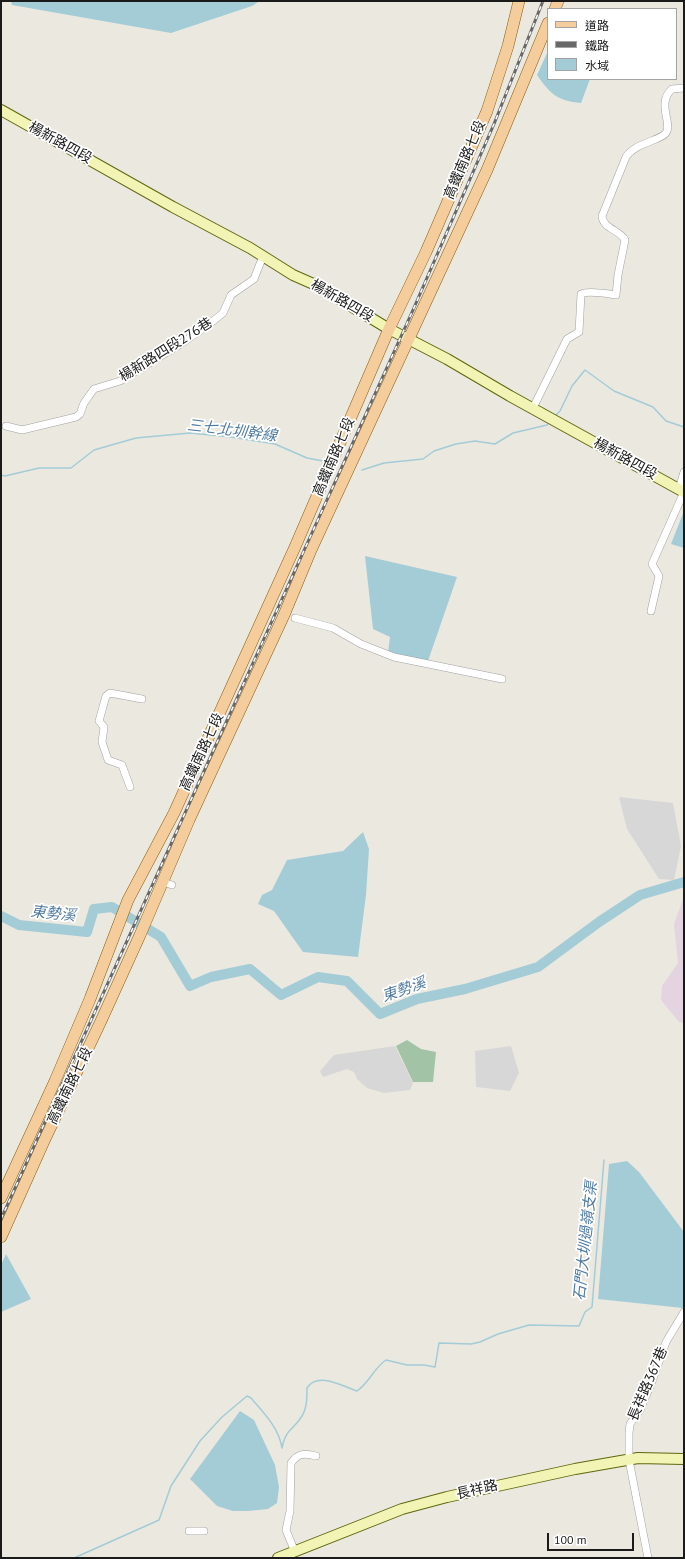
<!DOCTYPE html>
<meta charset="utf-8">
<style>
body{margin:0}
#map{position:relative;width:685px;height:1559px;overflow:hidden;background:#ebe8e0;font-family:"PT Sans","Noto Sans TC",sans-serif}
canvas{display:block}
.frame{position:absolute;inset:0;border:2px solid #1a1a1a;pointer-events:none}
.legend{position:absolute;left:547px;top:8px;width:130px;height:72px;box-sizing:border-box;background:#fff;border:1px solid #a3a3a3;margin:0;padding:5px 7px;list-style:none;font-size:12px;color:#1a1a1a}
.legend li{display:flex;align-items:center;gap:8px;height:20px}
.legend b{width:20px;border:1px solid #a3a3a3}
.scale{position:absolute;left:547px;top:1533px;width:87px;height:18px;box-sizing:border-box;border:2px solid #1a1a1a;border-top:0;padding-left:5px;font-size:12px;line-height:14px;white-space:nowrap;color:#1a1a1a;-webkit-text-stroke:3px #fff;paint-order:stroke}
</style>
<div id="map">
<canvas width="685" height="1559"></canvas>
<div class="frame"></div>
<ul class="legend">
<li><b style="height:5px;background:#f5cd9c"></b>道路</li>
<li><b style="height:5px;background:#686868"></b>鐵路</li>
<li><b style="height:11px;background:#a3ccd7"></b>水域</li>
</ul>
<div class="scale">100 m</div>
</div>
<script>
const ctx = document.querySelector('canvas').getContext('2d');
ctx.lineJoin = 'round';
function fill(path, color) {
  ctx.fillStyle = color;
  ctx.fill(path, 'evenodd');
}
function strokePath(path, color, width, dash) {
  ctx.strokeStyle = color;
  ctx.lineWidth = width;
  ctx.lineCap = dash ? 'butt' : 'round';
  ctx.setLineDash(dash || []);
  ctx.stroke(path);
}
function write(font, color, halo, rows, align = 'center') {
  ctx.font = font + ' "PT Sans","Noto Sans TC",sans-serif';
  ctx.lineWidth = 3.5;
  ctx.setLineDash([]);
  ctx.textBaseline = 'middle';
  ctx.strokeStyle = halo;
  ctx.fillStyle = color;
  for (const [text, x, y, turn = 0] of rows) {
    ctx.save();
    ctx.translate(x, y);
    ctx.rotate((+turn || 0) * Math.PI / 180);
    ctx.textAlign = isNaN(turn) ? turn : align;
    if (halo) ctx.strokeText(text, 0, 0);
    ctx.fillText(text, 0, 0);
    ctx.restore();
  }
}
fill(new Path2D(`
 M619,797l54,6 8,43 -7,34 -15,-1 -32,-50z
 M395,1046l18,37 -3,7 -26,3 -17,-5 -10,-9 -3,-7 -7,-3 -24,8 -3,-6 14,-16z
 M511,1046l8,27 -9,18 -34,-4 -1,-36z`), '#d8d7d7');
fill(new Path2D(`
 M683,899h1v124l-5,-1 -18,-22 1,-14 16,-23 -4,-39z`), '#e4d3e1');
fill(new Path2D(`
 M407,1040l14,9 15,3 -3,30h-20l-17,-36z`), '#a3c3a7');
fill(new Path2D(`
 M11,1h249l-8,5 -81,27 -159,-28z
 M548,51v28h42l-9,24c-23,-2 -31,-9 -44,-28z
 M684,511v37l-13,-4z
 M365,556l92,21 -29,84 -40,-8 2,-16 -17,-8z
 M363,832l6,17 -3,46 -8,62 -55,-5 -29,-41 -16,-7 4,-9 10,-5 15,-30 56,-9z
 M627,1161l12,11 45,60 -1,76 -85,-9 11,-135z
 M6,1254l25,45 -30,13v-47z
 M240,1411l14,9 21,45 4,22 -2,16 -9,6 -20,2h-15l-16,-5 -27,-27z`), '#a3ccd7');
strokePath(new Path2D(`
 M556,415l4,-4 12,-25 13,-16 29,21 39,16 13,14 18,6
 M362,470l22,-7 39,-4 11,-8 22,-7 19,-3 20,3 18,-11 34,-8 2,-2
 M1,475l4,1 34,-8h32l23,-18 42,-12 54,-5 41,4 44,7 32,14 16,3
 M74,1558l85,-38 12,-34 29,-45 22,-24 25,-21 4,2c13,15 28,30 31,50 4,-20 11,-17 20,-32 5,-8 5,-19 5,-28 11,-17 37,-1 50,3 12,-8 17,-23 29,-31l21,5h17l11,2 4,-24 32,1 9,-2 18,-8 31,-9 50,1 6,-14 7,-5 12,-147`), '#a3ccd7', 1.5);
strokePath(new Path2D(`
 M1,916l18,9 68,7 7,-23 18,-2 49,30 29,49 21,-9 39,-8 31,26 37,-18 29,4 33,33 37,-15 48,-10 73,-22 61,-45 41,-27 44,-13`), '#a3ccd7', 10);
const street = new Path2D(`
 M533,408l34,-69 12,-7 2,-38c7,-4 27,0 35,1l2,-20 7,-35c-5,-10 -22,-11 -23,-24l24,-59c10,-15 34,-16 40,-24 7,-9 -10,-30 6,-44l12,-1
 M6,426l16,4 54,-13 4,-3 4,-11 10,-14 26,-8 59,-36 28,-19 16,-13 8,-18 23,-16 9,-23
 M679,489l5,-17
 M651,611l8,-35 -7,-12 32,-72
 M295,618l38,10 28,16 33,13 108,22
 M130,787l-8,-22 -14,-5 -6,-18 2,-15 -5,-6 7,-25 4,-3 32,6
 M163,882l9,3
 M189,1531h15
 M295,1552l-9,-22 4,-19 1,-48c7,-10 14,-10 25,-7
 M648,1558l-19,-98v-27l1,-9 10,-14 11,-26 15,-42 18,-30`);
const secondary = new Path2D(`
 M1,110l172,97 77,41 43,27 25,11 71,43 58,30 63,37 174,96
 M278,1558l124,-49 45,-12 128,-28 63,-11 46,1`);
const primary = new Path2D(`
 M555,9l3,-8
 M1,1198l54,-117 35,-82 38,-99 46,-87 121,-266 94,-218 37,-77 61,-141 21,-65 11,-45
 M1,1237l43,-96 57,-120 39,-86 49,-115 95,-205 27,-65 176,-380 61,-147`);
strokePath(street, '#a1a1a1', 8);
strokePath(secondary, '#5f670b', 12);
strokePath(primary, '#875c0a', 12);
strokePath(street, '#fff', 7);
strokePath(secondary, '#f2f4b6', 10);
strokePath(primary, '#f5cd9c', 11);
const rail = new Path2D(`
 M1,1219l412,-909 81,-186 49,-123`);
strokePath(rail, '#686868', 3);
strokePath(rail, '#fff', 1.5, [4.5]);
write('14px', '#1a1a1a', '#fff', [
 ["楊新路四段",60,143,29],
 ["高鐵南路七段",465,160,-67],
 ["楊新路四段",342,301,30],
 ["楊新路四段276巷",166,350,-32],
 ["高鐵南路七段",334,457,-67],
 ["楊新路四段",625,459,29],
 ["高鐵南路七段",202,752,-65],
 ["高鐵南路七段",70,1086,-64],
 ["長祥路367巷",648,1384,-67],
 ["長祥路",477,1490,-13]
]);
write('italic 15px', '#4e7aa2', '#fff', [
 ["三七北圳幹線",232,431,7],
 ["東勢溪",53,914,6],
 ["東勢溪",404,990,-19],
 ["石門大圳過嶺支渠",586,1241,-84]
]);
</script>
